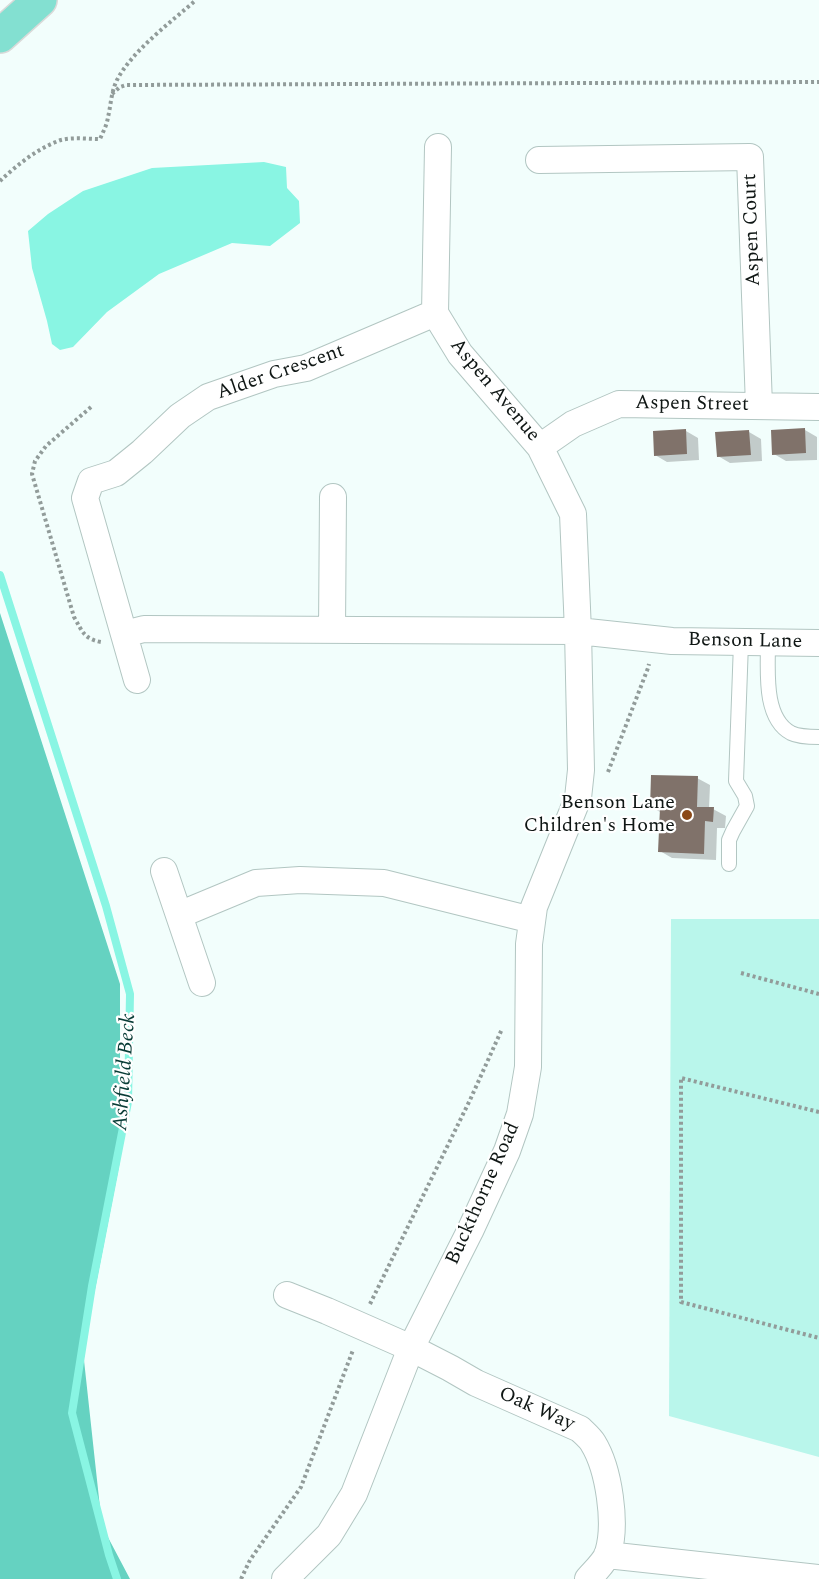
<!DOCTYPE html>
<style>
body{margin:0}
canvas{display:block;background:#f2fefc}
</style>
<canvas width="819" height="1579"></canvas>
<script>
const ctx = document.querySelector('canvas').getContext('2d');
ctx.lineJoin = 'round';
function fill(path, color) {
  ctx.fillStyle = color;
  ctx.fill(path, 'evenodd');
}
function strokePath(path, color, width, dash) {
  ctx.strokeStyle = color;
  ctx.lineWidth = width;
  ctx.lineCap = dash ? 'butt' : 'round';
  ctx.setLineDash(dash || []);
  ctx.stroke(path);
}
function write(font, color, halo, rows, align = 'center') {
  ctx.font = font + ' Spectral,serif';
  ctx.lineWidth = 4.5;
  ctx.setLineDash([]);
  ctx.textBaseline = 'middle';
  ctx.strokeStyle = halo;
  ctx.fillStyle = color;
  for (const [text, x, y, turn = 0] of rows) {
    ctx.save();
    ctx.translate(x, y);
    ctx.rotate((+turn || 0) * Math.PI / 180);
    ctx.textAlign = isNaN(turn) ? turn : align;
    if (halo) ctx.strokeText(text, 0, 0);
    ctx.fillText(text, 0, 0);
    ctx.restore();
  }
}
fill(new Path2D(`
 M671,919h148v538l-150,-41z`), '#b9f6eb');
fill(new Path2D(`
 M0,613l120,371v177l-37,190 19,175 28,53h-130z`), '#65d2c1');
fill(new Path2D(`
 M264,162l22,5 1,21 12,13 1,22 -30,23 -38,-3 -73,31 -52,38 -34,35 -13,3 -8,-6 -5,-23 -15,-53 -4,-37 20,-17 35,-23 69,-23z`), '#89f5e3');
fill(new Path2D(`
 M805,430l12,7v23l-31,1 -12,-7z
 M686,431l12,7 1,22 -32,2 -12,-7z
 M749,432l12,7 1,22 -32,2 -12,-7z
 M697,778l13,7 -1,24h4l13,7 -1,12h-8l-1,32 -44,-2 -12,-7 2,-38 -11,-6z`), '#0003');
strokePath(new Path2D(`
 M0,575l106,331 24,88 -2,108 -36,184 -20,127 37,142 8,24`), '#89f5e3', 8);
fill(new Path2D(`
 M805,428l1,25 -34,2 -1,-25z
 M686,429l1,25 -33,2 -1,-25z
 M749,430l2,25 -34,2 -2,-25z
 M651,775l47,1 -1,31h17l-1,15 -8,-1 -1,33 -46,-2 2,-44h-10z`), '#80726a');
const lane = new Path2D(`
 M768,643c0,27 -5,75 23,90 8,4 19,4 28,4
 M729,864v-24l4,-9 14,-25 -2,-10 -9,-15 5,-138`);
const street = new Path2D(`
 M539,160l211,-3 9,249
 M540,447l33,-23 46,-20 200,3
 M332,630l1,-133
 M124,634l20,-5 434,2 94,10 147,2
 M137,680l-52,-182 6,-17 25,-8 26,-21 38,-36 28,-19 66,-23 32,-6 129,-55
 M164,871l38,112
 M179,915l77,-32 44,-3 84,3 148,37
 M287,1295l40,16 84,37 39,20 26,15 104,46c5,5 10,9 13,14 16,26 24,81 15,110 -3,9 -13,18 -20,26
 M607,1555l212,23
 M285,1579l44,-44 25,-41 57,-146 59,-117 37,-80 13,-37 8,-47 1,-123 5,-37 44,-109 3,-28 -3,-139 -5,-117 -33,-67 -80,-93 -25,-41 3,-166`);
const highway = new Path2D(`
 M0,36l40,-36`);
strokePath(lane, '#b2c6c2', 16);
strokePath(street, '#b2c6c2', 28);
strokePath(highway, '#d9dad9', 36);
strokePath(new Path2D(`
 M112,94l8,-7 6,-2 693,-3
 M0,181c17,-16 38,-33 61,-41 12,-3 26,-1 39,-1 3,-7 7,-14 8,-22 3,-12 3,-25 9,-37 15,-29 54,-58 79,-80
 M91,407l-45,39 -11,15 -3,13 42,143c8,14 10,22 27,25
 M608,772l40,-104 1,-4
 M741,973l78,21
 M819,1112l-138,-34v224l138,36
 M370,1304l100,-204 32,-71
 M241,1579l9,-19 51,-73 52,-137`), '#929c9a', 4, [3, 3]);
strokePath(lane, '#fff', 14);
strokePath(street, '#fff', 26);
strokePath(highway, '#83e0d1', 33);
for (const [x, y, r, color] of [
 [687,815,6,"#8b4918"]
]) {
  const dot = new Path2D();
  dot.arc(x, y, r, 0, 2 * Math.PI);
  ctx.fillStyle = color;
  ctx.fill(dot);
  strokePath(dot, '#fff', 2);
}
write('20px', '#0f1614', '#fff', [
 ["Aspen Court",753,230,-92],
 ["Alder Crescent",281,373,-19],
 ["Aspen Avenue",494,391,50],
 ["Aspen Street",692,405,1],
 ["Benson Lane",745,642,1],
 ["Buckthorne Road",484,1194,-66],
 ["Oak Way",536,1410,24]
]);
write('20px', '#0f1614', '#fff', [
 ["Benson Lane",675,804],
 ["Children's Home",675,827]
], 'right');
write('italic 21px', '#083c36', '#fff', [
 ["Ashfield Beck",126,1072,-86]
]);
</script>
